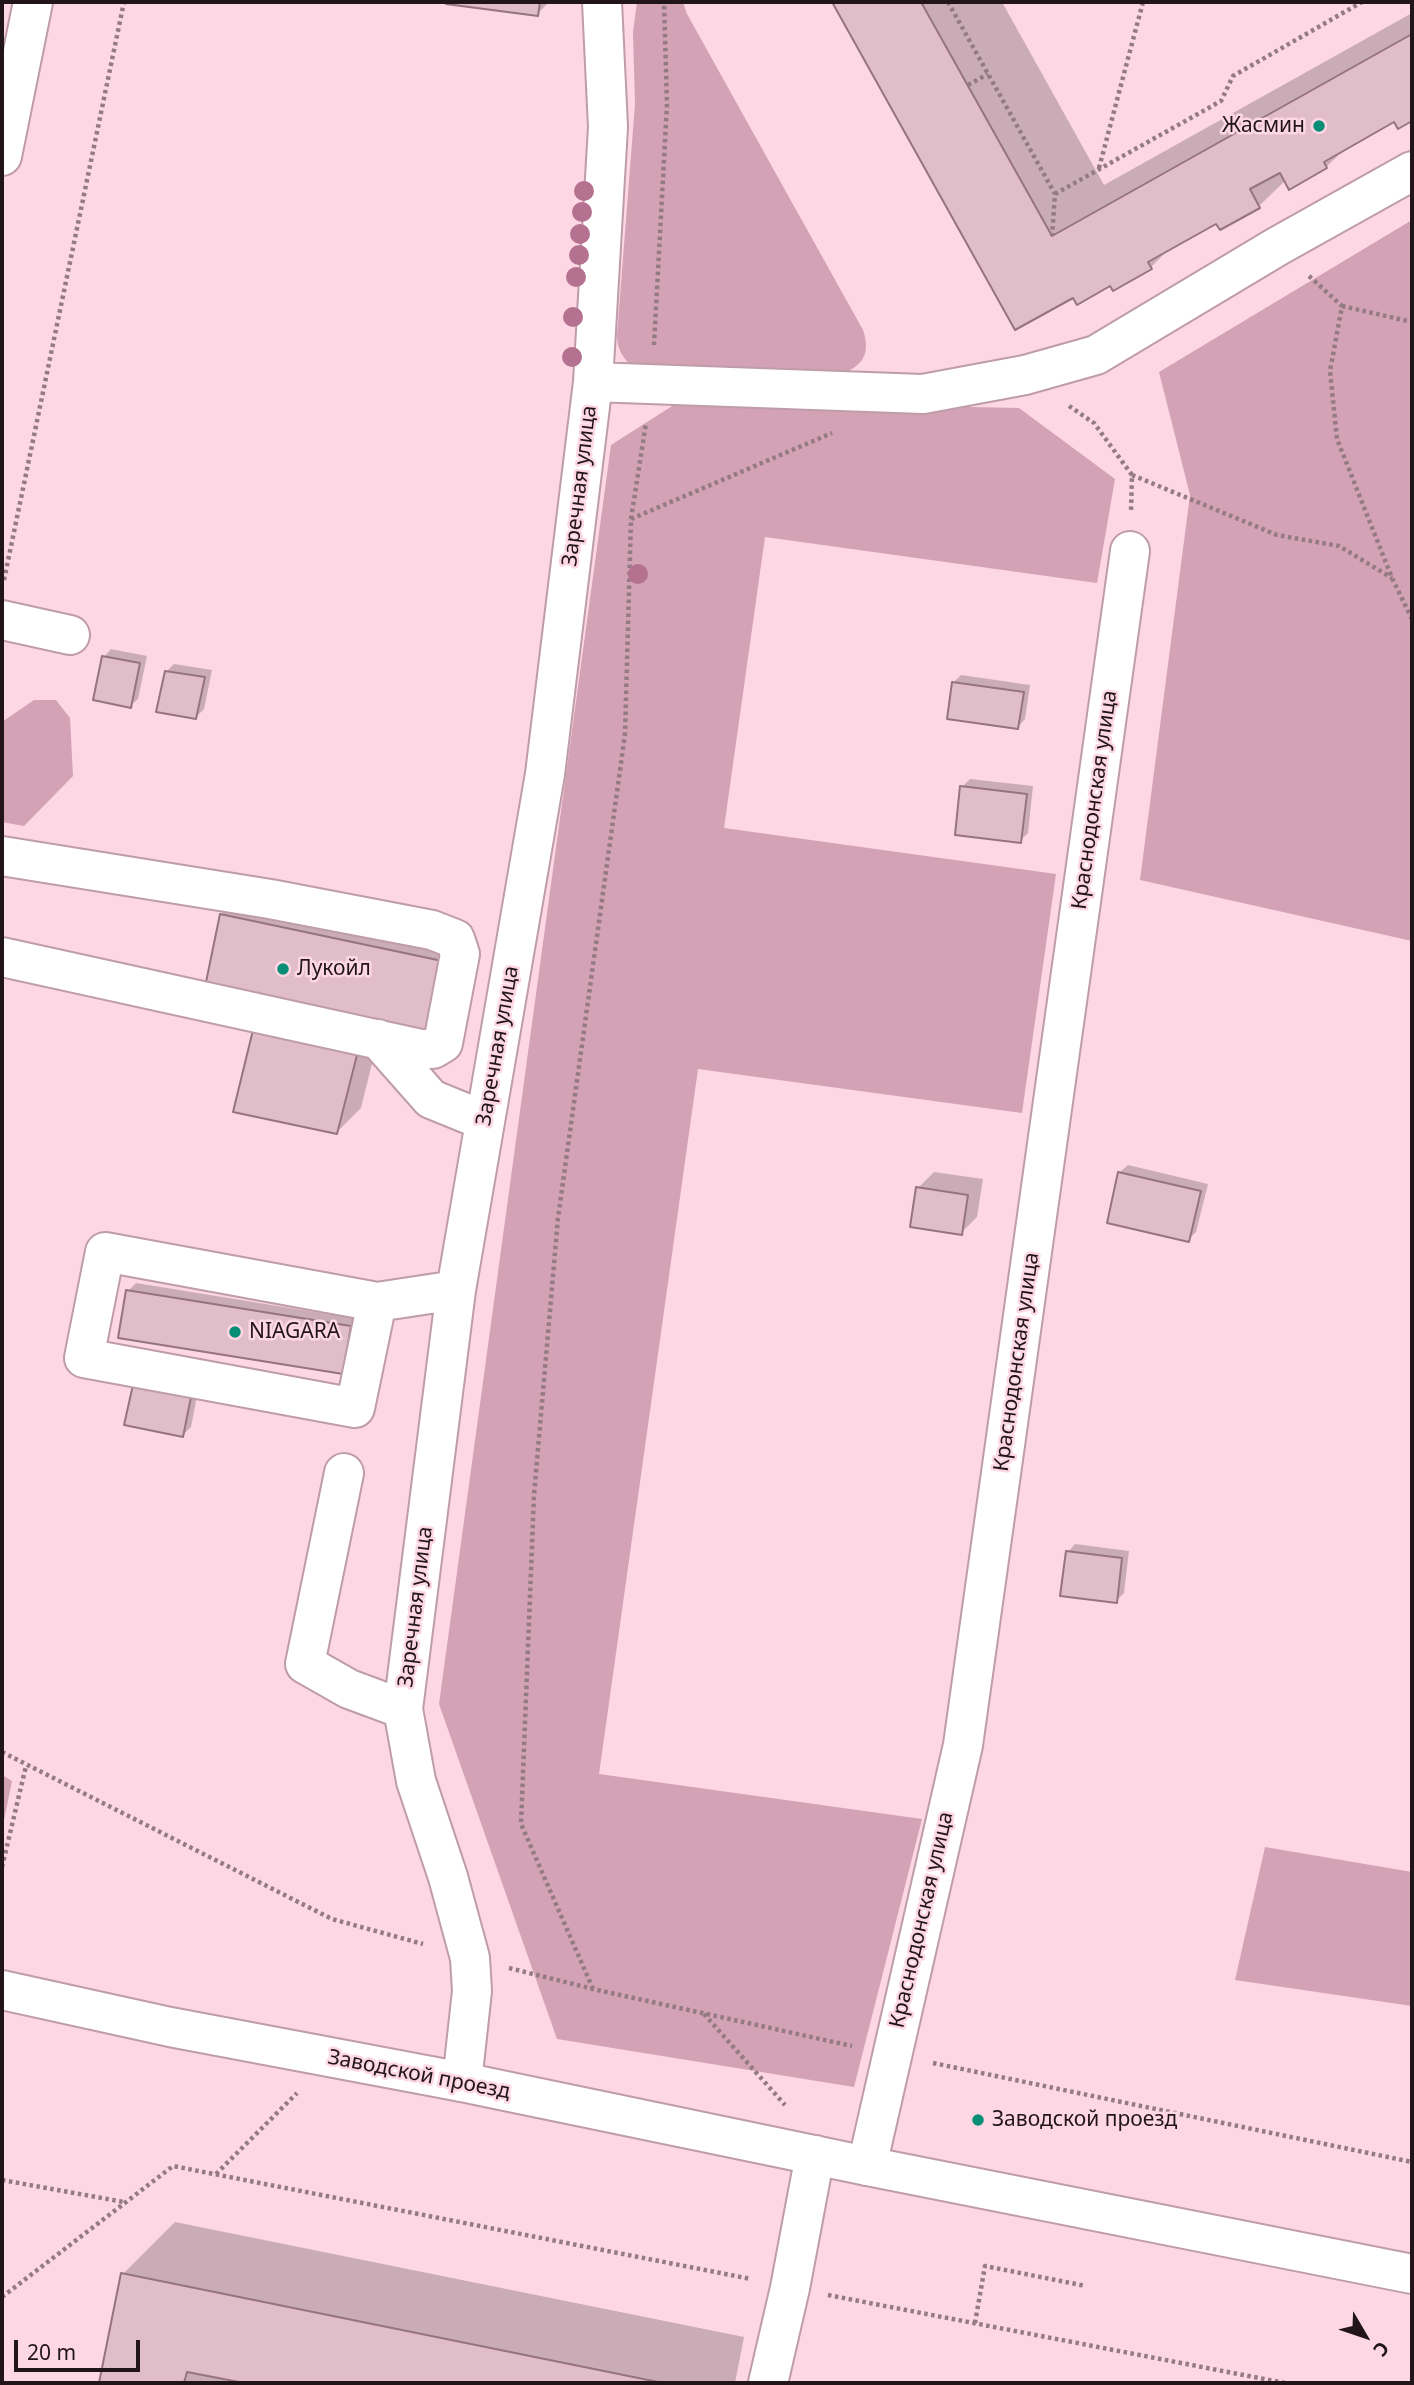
<!DOCTYPE html>
<meta charset="utf-8">
<style>
body{margin:0}
#map{position:relative;width:1414px;height:2385px;overflow:hidden;background:#fdd7e4;font-family:"Noto Sans",sans-serif}
canvas{display:block}
.frame{position:absolute;inset:0;border:4px solid #22151a;pointer-events:none}
.north{position:absolute;left:1330px;top:2301px;width:70px;height:70px;-webkit-text-stroke:5px #fdd7e4;paint-order:stroke;rotate:129deg;font-size:19px;font-weight:700;line-height:28px;text-align:center;color:#22151a}
.north::after{content:'';display:block;margin:auto;width:24px;height:32px;background:#22151a;clip-path:polygon(50% 0,100% 100%,50% 72%,0 100%)}
.scale{position:absolute;left:14px;top:2340px;width:126px;height:32px;box-sizing:border-box;border:4px solid #22151a;border-top:0;padding-left:9px;font-size:21px;line-height:24px;white-space:nowrap;color:#22151a;-webkit-text-stroke:5px #fdd7e4;paint-order:stroke}
</style>
<div id="map">
<canvas width="1414" height="2385"></canvas>
<div class="frame"></div>
<div class="north">С</div>
<div class="scale">20 m</div>
</div>
<script>
const ctx = document.querySelector('canvas').getContext('2d');
ctx.lineJoin = 'round';
function fill(path, color) {
  ctx.fillStyle = color;
  ctx.fill(path, 'evenodd');
}
function strokePath(path, color, width, dash) {
  ctx.strokeStyle = color;
  ctx.lineWidth = width;
  ctx.lineCap = dash ? 'butt' : 'round';
  ctx.setLineDash(dash || []);
  ctx.stroke(path);
}
function write(font, color, halo, rows, align = 'center') {
  ctx.font = font + ' "Noto Sans",sans-serif';
  ctx.lineWidth = 5;
  ctx.setLineDash([]);
  ctx.textBaseline = 'middle';
  ctx.strokeStyle = halo;
  ctx.fillStyle = color;
  for (const [text, x, y, turn = 0] of rows) {
    ctx.save();
    ctx.translate(x, y);
    ctx.rotate((+turn || 0) * Math.PI / 180);
    ctx.textAlign = isNaN(turn) ? turn : align;
    if (halo) ctx.strokeText(text, 0, 0);
    ctx.fillText(text, 0, 0);
    ctx.restore();
  }
}
fill(new Path2D(`
 M637,2h46l4,12 176,316c10,29 -6,40 -31,47l-198,-9c-11,-9 -17,-19 -17,-33l18,-231 -2,-72z
 M1412,220v721l-272,-61 50,-385 -31,-123z
 M680,401l339,7 96,71 -18,104 -332,-46 -41,291 332,46 -34,239 -324,-44 -99,705 323,45 -68,268 -297,-48 -118,-335 172,-1259z
 M34,700h22l14,18 3,58 -49,50 -22,-4v-100z
 M2,1775l10,6 -10,49z
 M1265,1847l147,25v134l-177,-26z`), '#d3a2b4');
fill(new Path2D(`
 M448,2h101l-12,12z
 M834,2h168l102,183 308,-172v106l-14,8 -4,-7 -47,27 -21,20 -40,13 -27,26 -39,22 -3,-7 -47,27 -19,19 -78,28 -57,33z
 M111,649l36,7 -9,43 -8,7 -26,-49z
 M174,664l38,6 -8,39 -8,8 -30,-45z
 M961,675l69,10 -5,34 -7,8 -65,-44z
 M970,779l63,7 -5,47 -8,8 -58,-54z
 M246,891l224,48 -14,71 -234,-96z
 M278,1007l102,24 -19,77 -24,24z
 M1128,1165l80,19 -12,48 -8,8 -68,-68z
 M934,1172l49,7 -6,38 -16,16 -43,-45z
 M136,1283l222,36 -8,45 -222,-73z
 M144,1369l56,11 -9,47 -8,8z
 M1075,1544l54,7 -5,42 -8,8 -48,-49z
 M175,2222l569,115 -9,46h-483l-26,-5 -1,5h-125l23,-109z`), '#0003');
const building = new Path2D(`
 M446,2h94l-2,14 -92,-12z
 M832,2h89l131,234 360,-202v87l-14,8 -4,-7 -70,40 3,6 -38,22 -9,-17 -30,16 10,19 -40,22 -4,-6 -68,38 4,7 -39,22 -3,-5 -33,19 -4,-7 -58,32z
 M102,656l38,7 -9,45 -38,-8z
 M165,671l40,6 -9,42 -40,-7z
 M952,682l72,10 -6,37 -71,-10z
 M960,786l67,8 -6,49 -66,-8z
 M220,914l227,48 -15,73 -227,-48z
 M253,1030l104,25 -20,79 -104,-22z
 M1118,1172l83,19 -12,51 -82,-19z
 M916,1187l52,8 -6,40 -52,-8z
 M126,1290l225,36 -8,48 -225,-36z
 M135,1376l58,11 -10,50 -59,-12z
 M1066,1551l56,7 -5,45 -57,-7z
 M121,2273l542,110h-419l-57,-11 -3,11h-85z`);
fill(building, '#e1bdca');
strokePath(building, '#957480', 2);
const minor = new Path2D(`
 M593,382l330,12 102,-19 71,-20 182,-109 134,-75
 M2,620l68,15
 M2,856l268,43 162,31 23,9 5,15 -17,89 -10,6h-12l-419,-92
 M378,1039l53,60 54,22
 M105,1252l272,50 -22,106 -271,-50z
 M377,1302l79,-12
 M344,1473l-39,191 44,25 54,20
 M462,2082l10,-91 -2,-33 -22,-81 -32,-96 -13,-72 53,-419 89,-516 48,-392 15,-255 -6,-125
 M867,2166l96,-421 167,-1194
 M768,2383l22,-95 25,-133`);
const major = new Path2D(`
 M2,156l31,-154
 M2,1990l168,37 292,55 405,84 545,108`);
strokePath(minor, '#bf9ca9', 42);
strokePath(major, '#bf9ca9', 42);
strokePath(new Path2D(`
 M948,2l107,192 -3,42
 M968,85l20,-11
 M1099,168l44,-166
 M1055,194l166,-93 12,-25 129,-74
 M1309,276l33,30 -12,65 7,68 55,139 20,41
 M1342,306l70,16
 M654,345l13,-241 -3,-102
 M1069,406l25,17 38,52 -1,37
 M1132,475l145,60 62,11 53,32
 M631,519l201,-86
 M4,580l120,-578
 M2,1752l330,167 91,25
 M2,1867l24,-101
 M509,1968l84,21 259,57
 M593,1989l-72,-165 13,-329 24,-277 67,-484 6,-215 15,-96
 M704,2014l81,91
 M933,2063l479,99
 M216,2174l81,-81
 M2,2180l122,22
 M828,2295l457,88
 M2,2297l171,-131 578,113
 M975,2323l10,-57 101,20`), '#947a83', 4.5, [3.5, 3.5]);
strokePath(minor, '#fff', 38);
strokePath(major, '#fff', 38);
ctx.fillStyle = '#b47290';
for (const [x, y] of [
 [584,191],
 [582,212],
 [580,234],
 [579,255],
 [576,277],
 [573,317],
 [572,357],
 [638,574]
]) {
  ctx.beginPath();
  ctx.arc(x, y, 10, 0, 2 * Math.PI);
  ctx.fill();
}
for (const [x, y, r, color] of [
 [1319,126,7,"#088e76"],
 [283,969,7,"#088e76"],
 [235,1332,7,"#088e76"],
 [978,2120,7,"#088e76"]
]) {
  const dot = new Path2D();
  dot.arc(x, y, r, 0, 2 * Math.PI);
  ctx.fillStyle = color;
  ctx.fill(dot);
  strokePath(dot, '#fdd7e4', 2.5);
}
write('21px', '#22151a', '#fdd7e4', [
 ["Жасмин",1305,126,"right"],
 ["Лукойл",297,969],
 ["NIAGARA",249,1332],
 ["Заводской проезд",992,2120]
], 'left');
write('21px', '#22151a', '#fdd7e4', [
 ["Заречная улица",580,486,-83],
 ["Краснодонская улица",1095,800,-82],
 ["Заречная улица",498,1046,-80],
 ["Краснодонская улица",1017,1362,-82],
 ["Заречная улица",416,1607,-83],
 ["Краснодонская улица",922,1920,-77],
 ["Заводской проезд",419,2075,11]
]);
</script>
